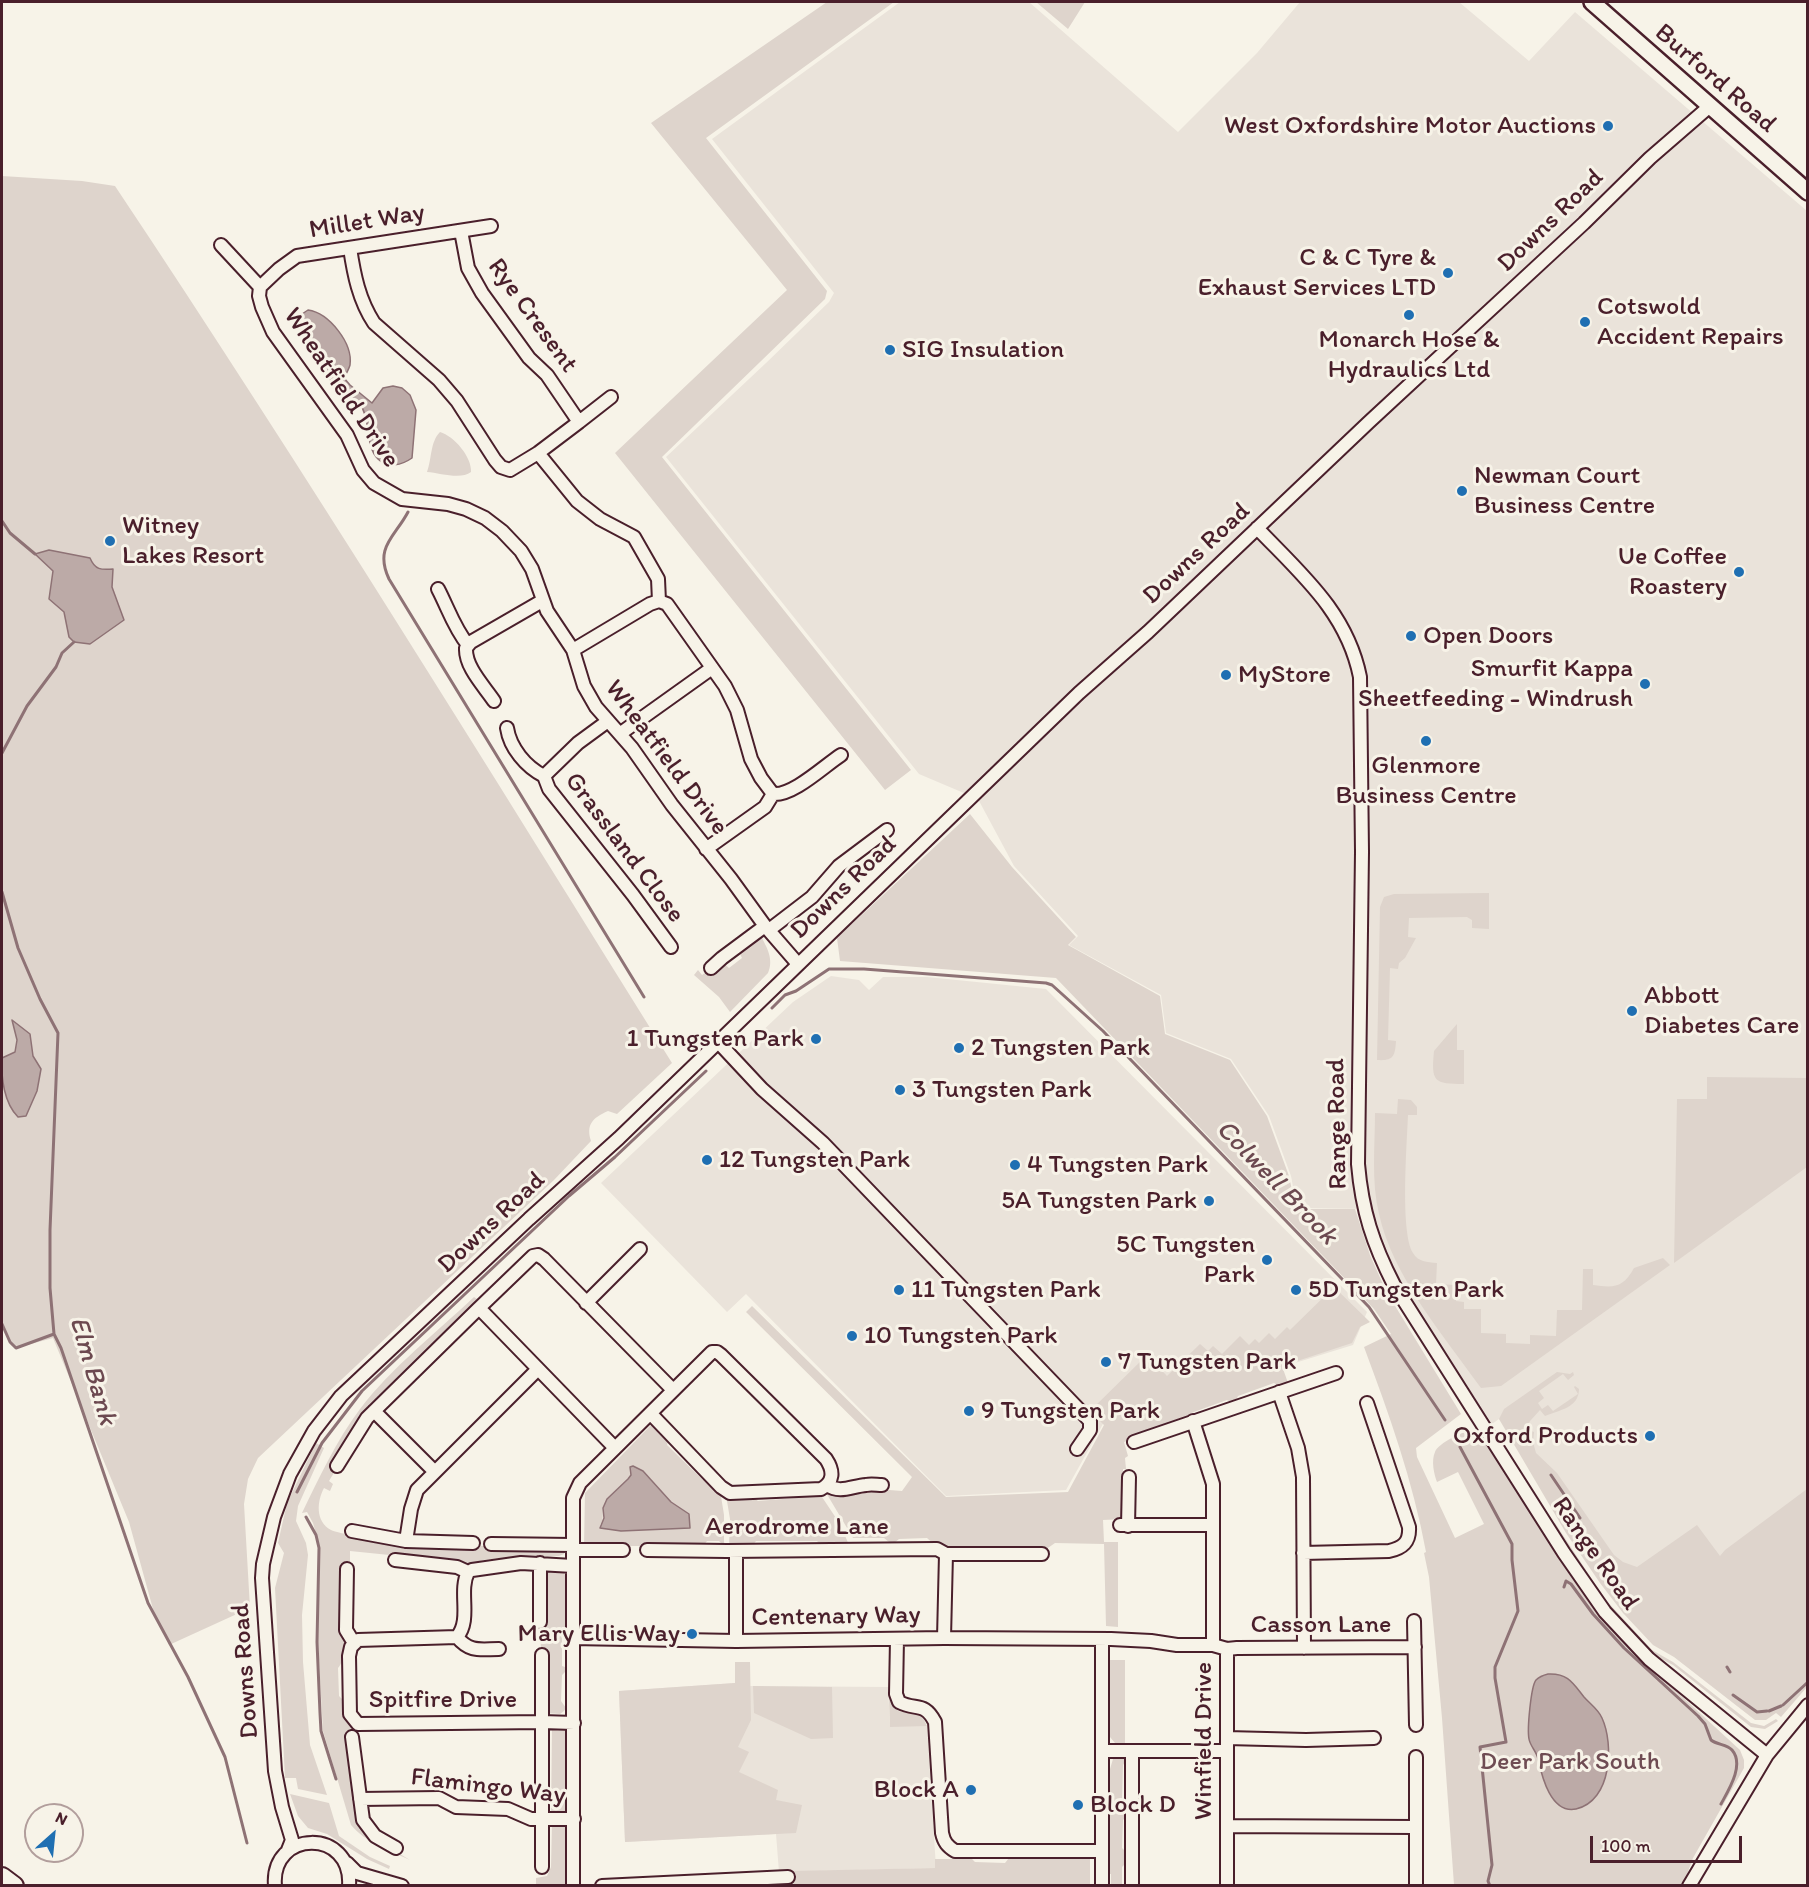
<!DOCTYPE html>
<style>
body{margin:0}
#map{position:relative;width:1809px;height:1887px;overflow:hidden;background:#f7f3e8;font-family:Itim,sans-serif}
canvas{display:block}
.frame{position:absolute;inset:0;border:3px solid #4a1f2b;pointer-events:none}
.north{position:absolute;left:24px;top:1803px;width:60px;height:60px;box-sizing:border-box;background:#f7f3e8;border:2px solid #b29e9c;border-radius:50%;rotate:27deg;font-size:16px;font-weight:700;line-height:24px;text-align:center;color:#4a1f2b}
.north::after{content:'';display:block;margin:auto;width:21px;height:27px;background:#1f6fb2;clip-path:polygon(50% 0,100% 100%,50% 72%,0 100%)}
.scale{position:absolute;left:1590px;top:1836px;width:152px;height:27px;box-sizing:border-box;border:3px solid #4a1f2b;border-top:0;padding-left:8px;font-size:18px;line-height:21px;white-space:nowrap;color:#4a1f2b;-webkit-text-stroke:4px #f7f3e8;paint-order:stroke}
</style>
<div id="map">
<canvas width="1809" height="1887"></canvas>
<div class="frame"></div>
<div class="north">N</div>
<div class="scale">100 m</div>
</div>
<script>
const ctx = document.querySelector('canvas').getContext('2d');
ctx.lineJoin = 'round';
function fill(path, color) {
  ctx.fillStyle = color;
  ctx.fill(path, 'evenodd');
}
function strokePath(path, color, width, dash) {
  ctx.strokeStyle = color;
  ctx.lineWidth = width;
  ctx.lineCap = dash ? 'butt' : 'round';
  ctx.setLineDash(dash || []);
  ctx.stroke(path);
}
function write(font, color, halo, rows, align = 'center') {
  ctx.font = font + ' Itim,sans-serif';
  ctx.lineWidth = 6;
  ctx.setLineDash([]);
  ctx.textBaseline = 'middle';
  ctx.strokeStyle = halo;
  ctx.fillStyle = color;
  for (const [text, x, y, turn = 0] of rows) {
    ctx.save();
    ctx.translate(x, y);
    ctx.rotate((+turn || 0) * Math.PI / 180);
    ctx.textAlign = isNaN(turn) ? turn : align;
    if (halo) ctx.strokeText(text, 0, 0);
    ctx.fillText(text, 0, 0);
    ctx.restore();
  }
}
fill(new Path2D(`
 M900,2h129l149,130 79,-79 43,-51h159l70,59 46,-49 232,199v1291l-95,61 -38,10 -52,-7 -123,-147 -7,5 -87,-133 -16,-29 -11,-26 -8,-27 -73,-1 -6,-32 -22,-60 -38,-57 -65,-26 -5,-38 -92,-50 9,-9 -64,-70 -36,-67 -59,-25 -253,-317 100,-94 63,-61 5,-9 -122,-154z
 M831,976l28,4 10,10 14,-13h44l119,12 321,323 -14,33 -249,77 -38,68 -120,6 -200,-202 -19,18 -126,-129 192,-181z
 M735,1662h15v24l138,1 2,39h37l9,142 -157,4 -3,-38 -151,8 -6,-151 116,-8z`), '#eae3da');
fill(new Path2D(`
 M827,2h67l-188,136 121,153 -2,8 -163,158 249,313 -26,20 -270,-337 172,-163 -136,-167z
 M1036,2h49l-17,27z
 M2,176l80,5 33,5c192,288 374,583 557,877l-55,51 -9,-3c-16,7 -22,14 -17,30l-37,39 -296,278 -10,21 -4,25 6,104 -81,37 -16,-36 -24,-87 -76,-184 -37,10 -6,-6 -8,-18z
 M440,432c14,4 32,25 31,40 -10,8 -31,1 -44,0 5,-13 3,-30 13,-40z
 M970,814l42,53 64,70 -8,8 92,51 5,38 65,26 37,56 22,60 7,33h59l15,46 16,36 75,123 -45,34 1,9 38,81 29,-14 -26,-52 -21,10c-3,-8 -6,-21 -2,-30 3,-9 33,-24 42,-22l88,137 63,80 112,103 4,10v8l-51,90 -10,27h-229l-12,-167 -13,-141 -5,-24 2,-1c-13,-71 -37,-138 -62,-205l27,-13 -17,-25 -318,-331 -216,-17 -3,-23z
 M1489,893v36l-17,-1v-8l-5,-3 -58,1 -1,19 8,1 -11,20 -6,5 -1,6 -8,-1 -2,72 8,1c-1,16 -3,20 -19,19l3,-153 4,-10 10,-3z
 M761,936c6,12 13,23 7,37l-38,39 -11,-15 -25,-22 4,-5 4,5 20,-13 7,6 13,-10 -4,-8z
 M1457,1024v26h7v34c-30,0 -33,-2 -30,-33z
 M1707,1077l100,1v89l-133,96 3,-164h30z
 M1398,1099l13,1 6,7v8h-9c-1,28 -8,117 5,138 5,9 14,9 24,10l-1,21 20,1v16l8,1v7h17v24l25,1v9l24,1v-9l26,1 1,-26h25l1,-41h10v16c21,3 30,3 41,-17l29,-10 7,7 -169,121 -20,2c-37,-52 -88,-111 -102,-174 -8,-33 -4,-68 -4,-101l22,1z
 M1334,1287l36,35 -10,5 -8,16 -70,23 6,17 -9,3 -5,-3 -36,13 -2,4 -5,2 -4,-2 -36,13 -3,5 -64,24 4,14 -3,2 1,11h-3l1,50 -21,1 1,22h14v85l-12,-1 -2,-82 -49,-1 -10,7h-26l-4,-4h-18l-4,4h-8l-4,-4h-19l-3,4c-8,-1 -27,-6 -32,-12l-28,1 -5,4 -5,-1 -5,-4h-31l-28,-47 38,-3 39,3 10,-14 -166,-165 6,-6 194,191 122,-5 36,-67 -14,-14 57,-56 20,21 33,-32 8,7 5,-5 9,8 18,-18 9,9 6,-6 4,4 10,-10 6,6 12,-12 3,3z
 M474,1297l3,2 -3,7 -93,90 -2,-1 -13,13 -14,21 1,1 -22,38 4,3 -6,10 4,3 -3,7 -6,-3c-7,13 -9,33 7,42 7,4 49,9 60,11l3,4 17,3 5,-3 149,2 -1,7 -5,2 -58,2 -18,2 -16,7 -31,-6 -3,-4 -9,-1 -5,2 -69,-7v11l-6,1v67l5,8c-9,9 -3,22 -11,30l1,28 4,4 1,14 9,11 -5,10 12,85 23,24 27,16c-20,-9 -45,-18 -59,-35l-28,-94 -5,-89 2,-94 -7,-25 -6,-11 -5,1c17,-35 34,-72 58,-104 32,-42 76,-76 114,-112z
 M1557,1372l13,2 3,-2 1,3 -6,5 -5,-6 -24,17 5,7 -6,5 4,6 6,-4 5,6 25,-17 -4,-7 1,-1 4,3c0,19 -20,21 -34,27l-5,-6 -10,11 -4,8 8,3 -1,10 3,11 21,20 57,82 9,7 14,5 60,-42 23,31 5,-6 82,-61v198l-26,30 -5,-4 -10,7h-11l-81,-63 -21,-12 -30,-32 -23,-30 -34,-50 -67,-114 5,-10z
 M652,1424l17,16 -2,5 36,35h6l11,10 4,25v31l-5,-5h-12l-4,5h-119l1,-53zM631,1475l17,1 23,26 19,14 -5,13h-82l-3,-4c5,-7 1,-12 4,-19 6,-13 19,-20 27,-31z
 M316,1443l8,5 -26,58 -2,15 10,22 2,12 -6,60 1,47 7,83 17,50 -29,-6 -2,-11h-11l-10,-190 9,-35 -6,-10 9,-40z
 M798,1494h22l20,30 9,21h-28l-4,-4h-61l-4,5h-23l1,-27 -4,-24 28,3 4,3 37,-3z
 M1555,1523l50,76 47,51 21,12 78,61 13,3 12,-7 2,2 -13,8 -14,-2 -78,-62 -23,-12 -24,-24 -23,-29 -51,-75z
 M544,1570l18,1 4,5 -1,51h-3v39l3,1v5l-3,3 -1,26 5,7 -2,3 -4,3 -14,-1 -1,-55 3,-6 -7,-4 -1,-13h5z
 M1107,1660h18v84l-10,-1 -5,-6v-17l-3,-1z
 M735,1662h15l1,58 -13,27 11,5 -10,20 39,18 -2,10 26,5 -6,28 -171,9 -6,-151 116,-8z
 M753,1686l79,1 1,51 -22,1 -57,-26z
 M889,1699l9,12 24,5 5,10 -37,1z
 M552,1726h18l1,91 -20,-1z
 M1113,1759h11l1,3 -2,3 -1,37 4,4v11l-3,3 -1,28 4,4v11l-4,4v18h-11v-11h-3l-1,-105h3z
 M290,1794l39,9 10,33 31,21 20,9 -1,3 -22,-10 -40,-25 -19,-6 -10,-12z
 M552,1822l18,1 -4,59 -1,3 -29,1v-8l11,-2 4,-9z
 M1009,1858l81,1v26l-309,1 10,-4v-11l144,-3v-9h37l3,3 30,1z`), '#ded4cc');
const water = new Path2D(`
 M308,310c21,3 45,33 42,55 -1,4 -4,9 -6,13l6,7 22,18 11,-15 10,-2 9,2 8,7 6,15 -4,48c-10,7 -24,11 -34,1 -14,-14 -6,-40 -19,-56 -8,-9 -21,-15 -29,-23 -8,-7 -28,-47 -29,-57 -1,-2 1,-8 1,-9z
 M49,550l41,8c5,12 11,12 23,11l-1,18 12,33 -34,24 -16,-2 -5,-5 -5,-25 -15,-13 4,-28 -18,-17z
 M12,1020l18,14 3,22 8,13 -4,22 -11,25 -8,1c-14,-14 -17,-39 -16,-59l13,-6 2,-12z
 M633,1466l10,5 28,31 18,12 1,14 -69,3 -21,-3 4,-10 -1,-10 4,-9 21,-20 3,-4 -1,-8z
 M1548,1674c20,-1 25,9 36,23 6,7 14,12 18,21 12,26 10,83 -26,91 -25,5 -34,-32 -38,-50 -1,-7 -8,-13 -9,-20 -2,-10 2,-53 7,-59 3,-3 8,-5 12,-6z`);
fill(water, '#bcaaa7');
strokePath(water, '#8e7275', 1.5);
strokePath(new Path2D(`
 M408,512c-13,25 -34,35 -19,67l255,418
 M2,521l8,12 25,21
 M2,753l25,-47 29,-39 6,-14 12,-11
 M2,892l16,56 22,51 18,34 -8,197v58l4,46 7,14 87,255 40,74 37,80 22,86
 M772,1008l13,-13 11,-4 33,-22h35l182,14 6,2 51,46 266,276 76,113
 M2,1324l8,18 6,6 38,-14
 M1460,1447l52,97v16l6,51 -23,56v11l11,64 -26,5 12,118 -4,16 2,5
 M1551,1475l29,43
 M297,1492l25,-49 40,-52 207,-195 46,-39 91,-86
 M306,1517l10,18 3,13 -2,94 3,71 1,18 15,48
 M1564,1587l2,-6 5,3 22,30 31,34 74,68 7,8 6,16c6,5 16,4 21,10 13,15 -4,41 -11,54
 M1727,1667l3,5
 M1733,1695l24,17 10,-1
 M1783,1705l25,-23
 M1769,1711l12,-5`), '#8e7275', 3);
const minor = new Path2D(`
 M221,245l39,42 -1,9 3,11 11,25 74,103 16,35 11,13 28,16 46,5 18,5 19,9 17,13 19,20 11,18 15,42 26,39 11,36 12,21 36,41 40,57 59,74 34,47 33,38
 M350,248c4,27 9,52 24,75l65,57 18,21 38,59 6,7 9,3 28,-17 41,-31 -32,-47 -18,-17 -47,-65 -14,-25 -7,-37
 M260,287l19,-18 18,-13 194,-30
 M579,422l32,-25
 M538,453l39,48 23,18 34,18 24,42 1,22
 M1257,528c44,46 90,84 103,149l2,175 -4,312c4,47 15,80 36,121l170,268 41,59 44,47 118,96
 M438,589c10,19 16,39 30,56
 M573,650l77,-46 9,-3 8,3 58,82 12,24 14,49 10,19 12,16
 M494,701c-10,-15 -29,-34 -28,-53l5,-6 71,-41
 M507,728c3,20 19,39 37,48l5,13 84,106 38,52
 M621,733l91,-65
 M544,776l34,-33 30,-22
 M773,794c20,2 51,-28 68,-39
 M706,849l59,-42 8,-13
 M769,930l43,-33 27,-31 48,-36
 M711,968l11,-10 43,-32
 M719,1043l43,46 61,54 267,278v9l-13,19
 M586,1303l54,-54
 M1279,1392l19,56 5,29 1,171
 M374,1411l61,61
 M1193,1421l20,63v161
 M1134,1442l202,-69
 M615,1448l-136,-140 54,-52 5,-1 6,4 129,131
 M337,1466l30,-48 112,-110
 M827,1485c13,9 25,1 39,0 5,-1 11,0 16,0
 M1120,1525h93
 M1128,1526l1,-49
 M352,1531l54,10 67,2
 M406,1541l5,-32 6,-19 121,-121
 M491,1544l82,1
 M573,1550h50
 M647,1550l80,1 210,-2 9,5h96
 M736,1551v90
 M1303,1553l86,-2c14,-3 21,-9 20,-24l-42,-124
 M395,1560l62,7 11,5
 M573,1566l-52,-3 -49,7 -4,2c-10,20 4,47 -11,65l-99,3 -7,7 -2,9 1,58 8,10 184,-2 32,1
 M347,1569l-1,61 8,13
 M1414,1621l2,104
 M540,1622v-59
 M457,1637c13,16 24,12 42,12
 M572,1638l164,3 208,-3 167,1 40,2 26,4h36l14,4 10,-1 178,-1
 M944,1638l2,-84
 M897,1639l-1,55 3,8c17,9 25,-1 36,20l7,111c2,9 5,13 13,18h147
 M1102,1640v246
 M1227,1649v237
 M542,1655v212
 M352,1737l11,83 12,16 21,12
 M1227,1738l79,2 68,-2
 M1103,1751h124
 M360,1799l79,-1 17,9 52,2 23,10h43
 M1227,1826l188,1
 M288,1850l4,-10 -10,-33 -7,-36 -13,-193 1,-14 11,-47 16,-43 24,-43 27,-35 188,-177 90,-81 460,-445 69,-61 221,-210 215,-199 66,-65 60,-52
 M347,1863l10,10 45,13
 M275,1886c-5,-57 78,-58 74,0
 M573,1886v-388l7,-15 132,-131h5l4,3 105,104c8,12 8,23 -5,30l-91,4 -9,-6 -70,-73
 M602,1886l186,-9
 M1132,1886v-135
 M1416,1886v-129
 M1689,1886l78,-131 41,-50`);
const major = new Path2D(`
 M1592,2l216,190`);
const highway = new Path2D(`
 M2,1877l12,9`);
strokePath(minor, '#4a1f2b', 16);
strokePath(major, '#4a1f2b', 20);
strokePath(highway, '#4a1f2b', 22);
strokePath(minor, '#f7f3e8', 12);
strokePath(major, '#f7f3e8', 15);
strokePath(highway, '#f7f3e8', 18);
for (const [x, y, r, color] of [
 [1608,126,6,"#1f6fb2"],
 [1448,273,6,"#1f6fb2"],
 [1409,315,6,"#1f6fb2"],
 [1585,322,6,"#1f6fb2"],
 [890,350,6,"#1f6fb2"],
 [1462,491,6,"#1f6fb2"],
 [110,541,6,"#1f6fb2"],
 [1739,572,6,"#1f6fb2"],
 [1411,636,6,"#1f6fb2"],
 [1226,675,6,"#1f6fb2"],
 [1645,684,6,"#1f6fb2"],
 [1426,741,6,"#1f6fb2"],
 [1632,1011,6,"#1f6fb2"],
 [816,1039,6,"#1f6fb2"],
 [959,1048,6,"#1f6fb2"],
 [900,1090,6,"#1f6fb2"],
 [707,1160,6,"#1f6fb2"],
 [1015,1165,6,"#1f6fb2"],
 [1209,1201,6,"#1f6fb2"],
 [1267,1260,6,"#1f6fb2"],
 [899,1290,6,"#1f6fb2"],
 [1296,1290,6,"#1f6fb2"],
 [852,1336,6,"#1f6fb2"],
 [1106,1362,6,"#1f6fb2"],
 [969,1411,6,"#1f6fb2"],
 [1650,1436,6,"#1f6fb2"],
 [692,1634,6,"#1f6fb2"],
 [971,1790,6,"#1f6fb2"],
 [1078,1805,6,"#1f6fb2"]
]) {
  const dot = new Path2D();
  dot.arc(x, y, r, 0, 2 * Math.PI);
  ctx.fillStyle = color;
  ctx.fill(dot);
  strokePath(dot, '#f7f3e8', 2);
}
write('26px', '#4a1f2b', '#f7f3e8', [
 ["Burford Road",1715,79,41],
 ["Downs Road",1551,221,-44],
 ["Millet Way",367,222,-9],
 ["Rye Cresent",532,316,54],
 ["Wheatfield Drive",341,388,56],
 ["Downs Road",1197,554,-43],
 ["Wheatfield Drive",666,758,53],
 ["Grassland Close",624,848,53],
 ["Downs Road",844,888,-44],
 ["Range Road",1338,1124,-91],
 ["Downs Road",492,1223,-43],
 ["Aerodrome Lane",797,1527],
 ["Range Road",1595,1554,55],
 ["Centenary Way",836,1617,-1],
 ["Casson Lane",1321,1625],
 ["Downs Road",246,1671,-94],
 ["Spitfire Drive",443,1700],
 ["Winfield Drive",1204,1741,-90],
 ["Flamingo Way",488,1787,7]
]);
write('26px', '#4a1f2b', '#f7f3e8', [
 ["West Oxfordshire Motor Auctions",1596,126,"right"],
 ["C & C Tyre &",1436,258,"right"],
 ["Exhaust Services LTD",1436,288,"right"],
 ["Cotswold",1597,307],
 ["Accident Repairs",1597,337],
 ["Monarch Hose &",1409,340,"center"],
 ["Hydraulics Ltd",1409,370,"center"],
 ["SIG Insulation",902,350],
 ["Newman Court",1474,476],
 ["Business Centre",1474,506],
 ["Witney",122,526],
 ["Lakes Resort",122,556],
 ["Ue Coffee",1727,557,"right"],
 ["Roastery",1727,587,"right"],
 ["Open Doors",1423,636],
 ["Smurfit Kappa",1633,669,"right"],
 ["Sheetfeeding - Windrush",1633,699,"right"],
 ["MyStore",1238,675],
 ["Glenmore",1426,766,"center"],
 ["Business Centre",1426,796,"center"],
 ["Abbott",1644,996],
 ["Diabetes Care",1644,1026],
 ["1 Tungsten Park",804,1039,"right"],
 ["2 Tungsten Park",971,1048],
 ["3 Tungsten Park",912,1090],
 ["12 Tungsten Park",719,1160],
 ["4 Tungsten Park",1027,1165],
 ["5A Tungsten Park",1197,1201,"right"],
 ["5C Tungsten",1255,1245,"right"],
 ["Park",1255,1275,"right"],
 ["11 Tungsten Park",911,1290],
 ["5D Tungsten Park",1308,1290],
 ["10 Tungsten Park",864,1336],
 ["7 Tungsten Park",1118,1362],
 ["9 Tungsten Park",981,1411],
 ["Oxford Products",1638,1436,"right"],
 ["Mary Ellis Way",680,1634,"right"],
 ["Block A",959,1790,"right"],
 ["Block D",1090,1805]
], 'left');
write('26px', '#6f4c53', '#f7f3e8', [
 ["Deer Park South",1570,1762]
]);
write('italic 27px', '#6c4950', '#f7f3e8', [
 ["Colwell Brook",1276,1183,46],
 ["Elm Bank",92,1371,74]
]);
</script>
